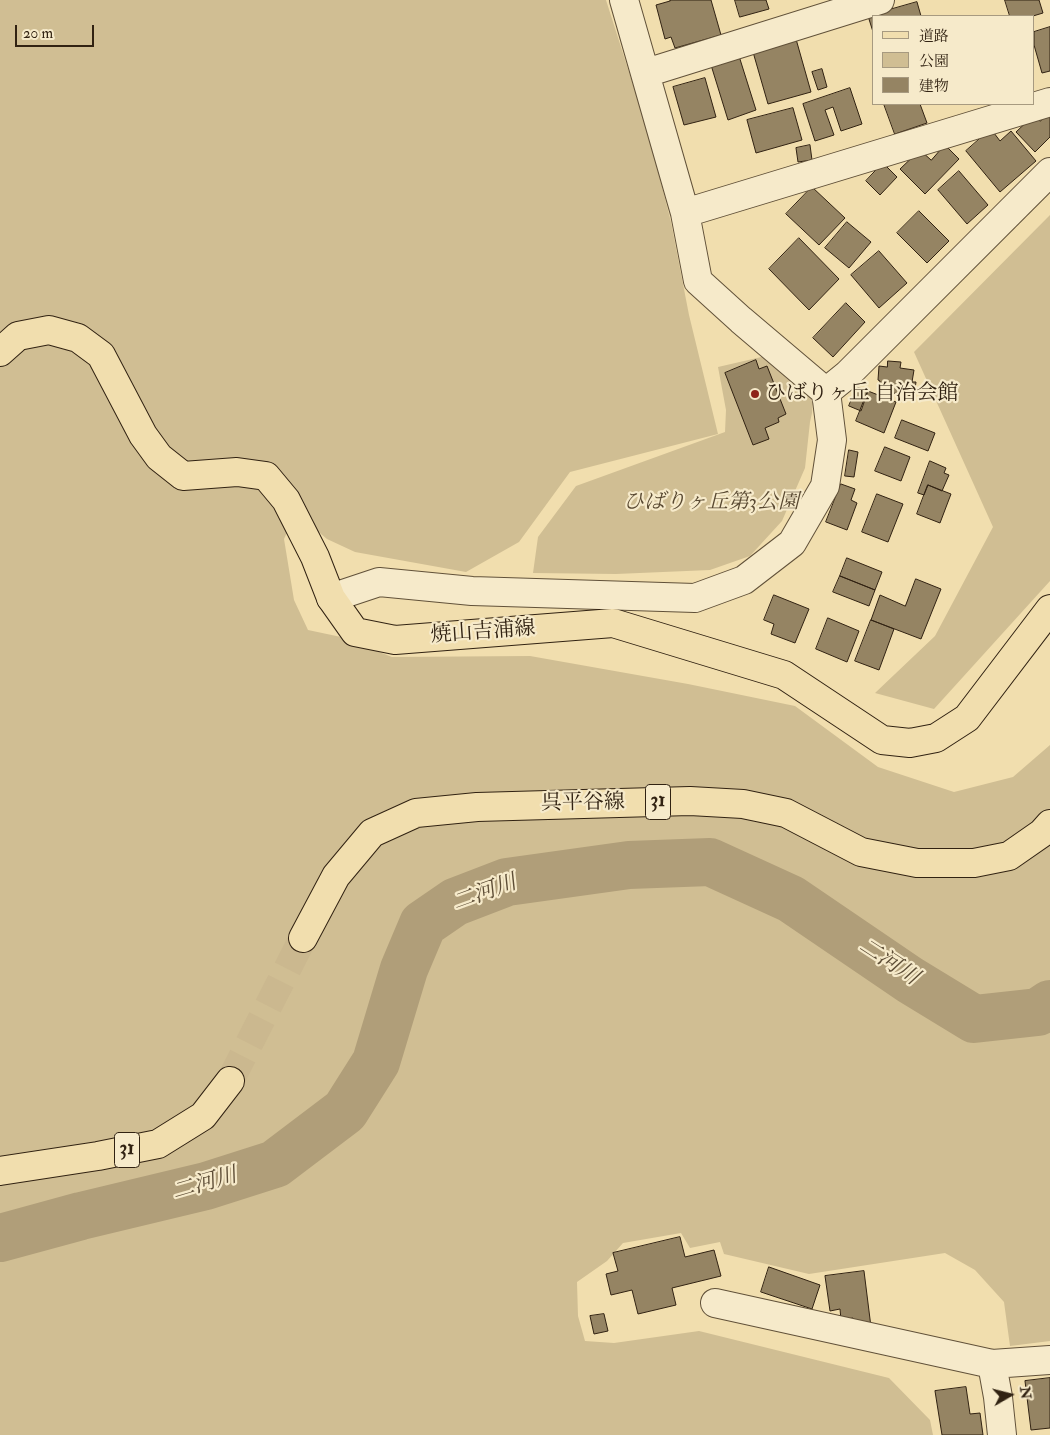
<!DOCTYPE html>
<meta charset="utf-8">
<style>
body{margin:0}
#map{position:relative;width:1050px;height:1435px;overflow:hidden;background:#f1deae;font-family:"IM FELL Double Pica","Noto Serif JP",serif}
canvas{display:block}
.legend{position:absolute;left:872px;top:15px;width:162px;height:90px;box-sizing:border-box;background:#f6eaca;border:1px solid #a79a80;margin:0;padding:6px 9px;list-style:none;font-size:15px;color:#312212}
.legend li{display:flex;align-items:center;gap:10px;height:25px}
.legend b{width:25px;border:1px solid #a79a80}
.north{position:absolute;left:985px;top:1370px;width:50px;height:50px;-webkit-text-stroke:4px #f6eaca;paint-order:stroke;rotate:82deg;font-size:14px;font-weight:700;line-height:20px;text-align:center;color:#312212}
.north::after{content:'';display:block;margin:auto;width:18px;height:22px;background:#312212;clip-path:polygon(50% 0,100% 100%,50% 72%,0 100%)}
.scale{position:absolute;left:15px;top:25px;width:79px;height:22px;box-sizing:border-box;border:2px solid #312212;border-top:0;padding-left:6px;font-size:15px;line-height:18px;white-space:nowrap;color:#312212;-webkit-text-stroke:4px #f6eaca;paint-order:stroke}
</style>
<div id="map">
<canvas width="1050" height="1435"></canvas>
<ul class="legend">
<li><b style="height:6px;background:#f1deae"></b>道路</li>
<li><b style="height:14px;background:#d0be93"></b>公園</li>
<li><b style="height:14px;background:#958463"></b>建物</li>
</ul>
<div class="north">N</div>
<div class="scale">20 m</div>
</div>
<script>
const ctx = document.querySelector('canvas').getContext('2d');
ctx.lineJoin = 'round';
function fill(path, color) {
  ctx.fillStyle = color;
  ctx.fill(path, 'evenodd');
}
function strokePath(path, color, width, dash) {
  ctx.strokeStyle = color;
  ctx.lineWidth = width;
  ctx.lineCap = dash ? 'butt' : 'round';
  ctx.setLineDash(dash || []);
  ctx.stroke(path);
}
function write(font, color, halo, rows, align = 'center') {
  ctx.font = font + ' "IM FELL Double Pica","Noto Serif JP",serif';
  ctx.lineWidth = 4.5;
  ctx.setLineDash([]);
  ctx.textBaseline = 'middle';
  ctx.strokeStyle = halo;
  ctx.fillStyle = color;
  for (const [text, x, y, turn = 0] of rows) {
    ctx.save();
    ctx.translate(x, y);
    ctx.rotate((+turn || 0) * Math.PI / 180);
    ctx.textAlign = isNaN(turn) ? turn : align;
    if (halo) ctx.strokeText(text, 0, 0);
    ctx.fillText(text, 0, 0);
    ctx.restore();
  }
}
fill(new Path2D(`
 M0,0h606l43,135 22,87 18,93 29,119 -148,38 -51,70 -53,30 -111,-20 -28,-13 -31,-26 -12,26 10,61 14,30 33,7 51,20 138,-1 158,28 107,22 83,61 76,25 59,-15 37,-32v596l-40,5 -6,-44 -29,-32 -30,-17 -136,21 -85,-20 -4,-12 -30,6 -9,-15 -58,10 -16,18 -30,21 1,34 7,25 29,2 85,-12 190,47 41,42 3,15h-933z
 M1050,215v366l-116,128 -59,-16 60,-57 58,-109 -79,-175z
 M770,355l43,42 -1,16 -2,9 -5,46 -23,53 -32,35 -40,14 -94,4 -83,-1 5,-36 38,-51 149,-54 1,-22 -8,-43z`), '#d0be93');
strokePath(new Path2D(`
 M0,1238l81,-22 125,-30 69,-22 70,-53 31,-49 28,-93 19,-45 32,-22 52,-20 122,-17 81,-3 81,37 119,81 64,39 64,-7 12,-8`), '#b09e79', 48);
const building = new Path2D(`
 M670,0h41l10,35 -46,13 -4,-11 -6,2 -9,-34 14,-4z
 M735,0h31l3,9 -29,8z
 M1005,0h34l4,13 -10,3h-23z
 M917,2l4,14h-47v19l-6,-19z
 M1050,27v44l-8,2 -8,-28v-13z
 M796,39l15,53 -43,12 -15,-52z
 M739,56l17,54 -28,10 -17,-55z
 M822,69l5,18 -9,3 -6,-18z
 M705,78l11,39 -32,8 -11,-38z
 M850,88l12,36 -21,7 -8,-24 -8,3 9,25 -19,6 -12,-37z
 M884,104h36l7,19 -32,11z
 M793,108l9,32 -46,13 -9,-33z
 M1050,111v26l-15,15 -19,-20 18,-17 6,6z
 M991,129l9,12 11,-10 25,30 -36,31 -34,-41z
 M810,145l2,15 -14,2 -2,-14z
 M945,145l14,14 -34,35 -25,-25 20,-19 11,10z
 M883,163l14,14 -17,18 -14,-14z
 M959,171l29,34 -21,19 -29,-34z
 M812,187l33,31 -26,27 -33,-31z
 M919,211l30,30 -22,22 -30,-30z
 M847,222l24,20 -22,26 -24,-20z
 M799,238l40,41 -30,31 -40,-41z
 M879,251l28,32 -28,25 -28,-33z
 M846,303l19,19 -32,35 -20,-19z
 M756,360l3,9 8,-3 19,48 -8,4 1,4 -14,6 4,11 -16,6 -28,-72z
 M888,361l13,1 -1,6 14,2 -2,12h4l-2,14 -35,-5 1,-10 -2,-1 1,-14 8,1z
 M857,387l11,4 -7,20 -12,-5z
 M868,391l28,11 -12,31 -28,-12z
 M902,420l33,13 -7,18 -33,-13z
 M885,447l25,10 -9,24 -26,-10z
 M849,450l9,2 -4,25 -9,-1z
 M930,461l16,7 -2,5 5,2 -7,16 -14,-6 -4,10 -6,-2z
 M841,484l14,5 -4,11 6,3 -10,27 -21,-8z
 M928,485l23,9 -11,29 -23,-9z
 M877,494l26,10 -15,38 -26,-10z
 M847,558l35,14 -7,18 -35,-14z
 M840,576l35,14 -6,16 -36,-14z
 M916,579l25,10 -20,50 -50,-19 9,-25 25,11z
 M774,595l35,14 -14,34 -24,-9 3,-10 -10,-4z
 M828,618l31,13 -12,31 -31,-13z
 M871,620l23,9 -15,41 -24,-9z
 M680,1237l5,20 29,-7 7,26 -49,12 4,17 -38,9 -6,-24 -21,5 -5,-21 12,-3 -5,-18z
 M769,1267l51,18 -8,24 -51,-17z
 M864,1271l7,56 -16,2 -2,-11 -12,2 -1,-11 -10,2 -5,-35z
 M604,1314l4,17 -14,3 -4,-18z
 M1050,1378v50l-19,2 -6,-49z
 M966,1387l4,27 10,-1 3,22h-41l-7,-44z`);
fill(building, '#958463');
strokePath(building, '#312212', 1);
strokePath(new Path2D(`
 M230,1081l73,-143`), '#cbb88f', 28, [28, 14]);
const minor = new Path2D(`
 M646,73l234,-73
 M685,213l365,-111
 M826,392l21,-17 203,-203
 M331,598l48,-16 93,9 223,7 49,-18 48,-37 33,-57 7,-46 -6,-48 -85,-72 -43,-39 -13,-68 -61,-213
 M715,1303l277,61
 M1002,1435l-4,-38 -6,-33 58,-4`);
const major = new Path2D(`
 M0,352l18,-16 31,-6 29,8 23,17 42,80 16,22 24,19 54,-4 29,4 20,24 29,57 16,41 24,34 40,8 218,-17 171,52 98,65 28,3 26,-5 31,-20 83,-109
 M303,938l33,-62 36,-43 44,-20 61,-6 213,-6 53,3 43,9 75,39 56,11h57l35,-7 33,-23 8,-9
 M0,1171l98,-15 60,-12 45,-28 27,-35`);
strokePath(minor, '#615139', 30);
strokePath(major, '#312212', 30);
strokePath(minor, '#f6eaca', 28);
strokePath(major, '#f1deae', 28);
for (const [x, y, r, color] of [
 [755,394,5,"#8f2418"]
]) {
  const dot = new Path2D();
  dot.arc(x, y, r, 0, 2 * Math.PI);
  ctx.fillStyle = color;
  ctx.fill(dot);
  strokePath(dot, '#f6eaca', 2);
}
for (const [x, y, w] of [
 [658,802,25],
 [127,1150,25]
]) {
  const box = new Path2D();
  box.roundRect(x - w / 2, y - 17.5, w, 35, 4);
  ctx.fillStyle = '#f6eaca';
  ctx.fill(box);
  strokePath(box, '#312212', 1);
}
write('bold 20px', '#312212', null, [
 ["31",658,802],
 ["31",127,1150]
]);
write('21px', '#312212', '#f6eaca', [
 ["ひばりヶ丘 自治会館",765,394]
], 'left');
write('italic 21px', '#594932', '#f6eaca', [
 ["ひばりヶ丘第3公園",711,503]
]);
write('21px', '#312212', '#f6eaca', [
 ["焼山吉浦線",483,633,-4],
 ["呉平谷線",583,804,-1]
]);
write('italic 22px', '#5d4d36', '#f6eaca', [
 ["二河川",485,894,-20],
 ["二河川",888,963,33],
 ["二河川",205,1185,-16]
]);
</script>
